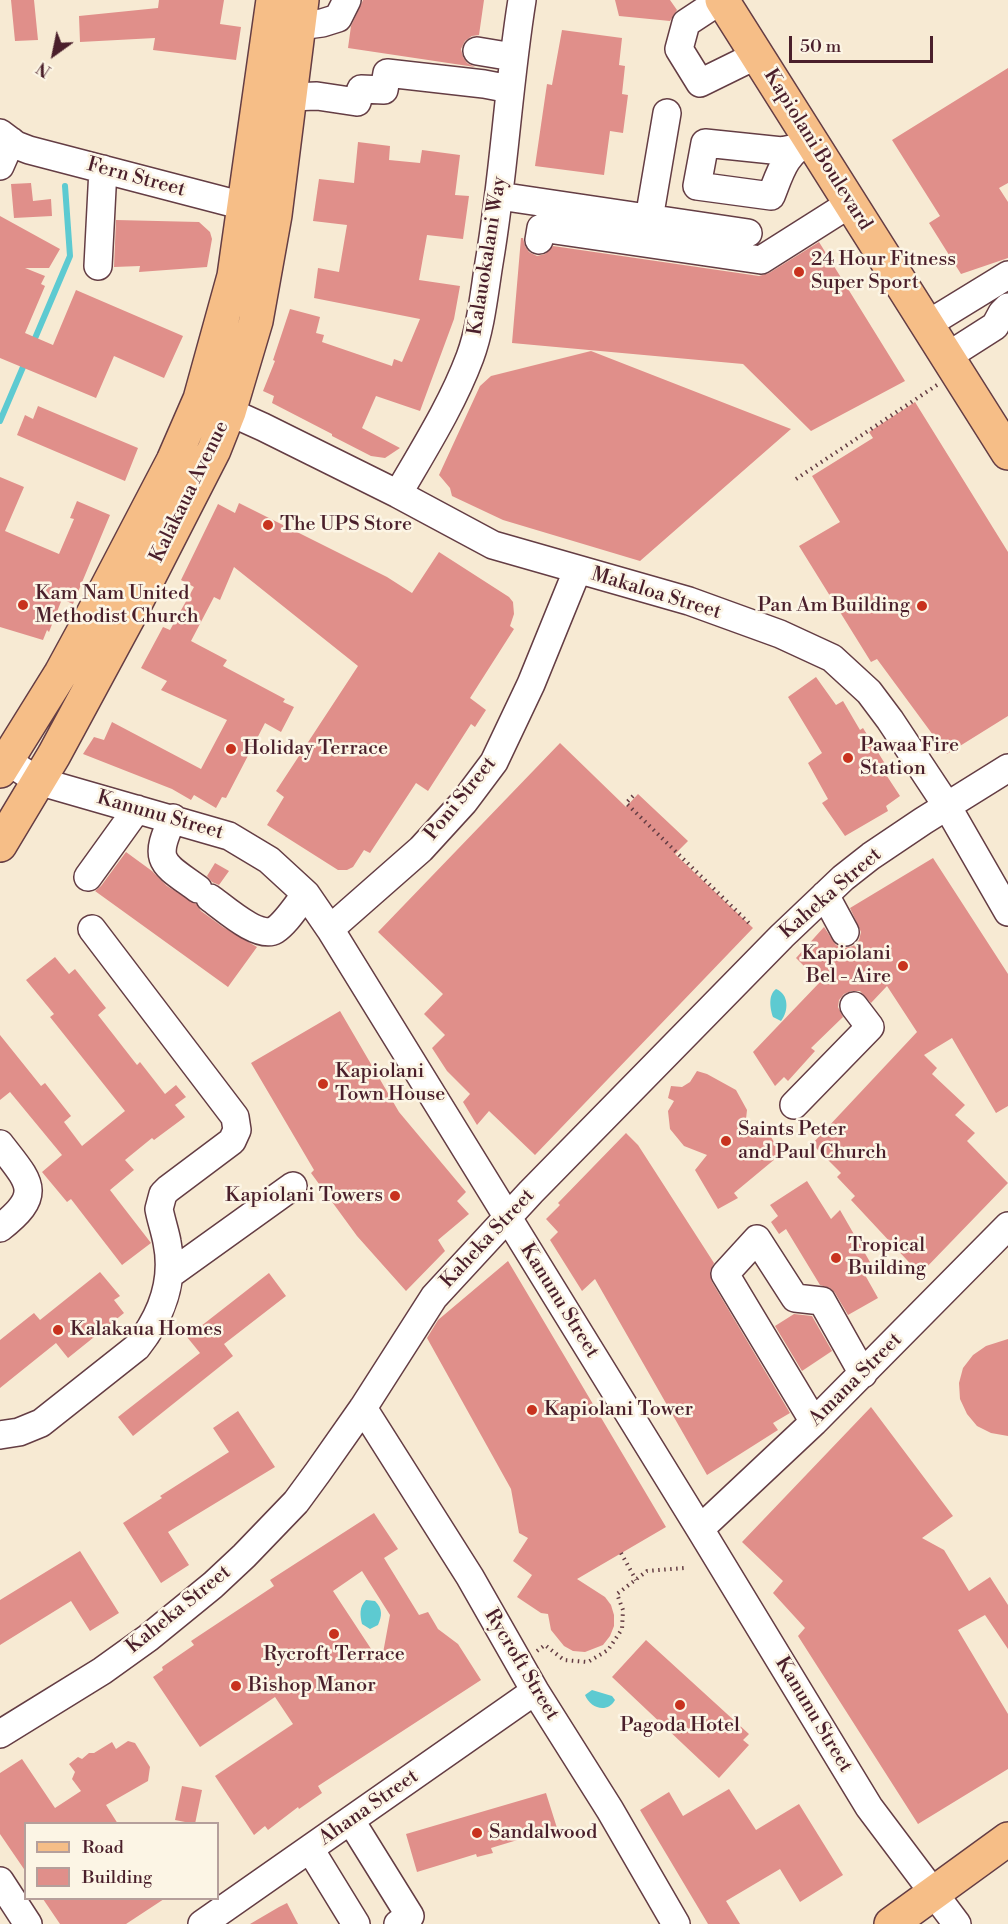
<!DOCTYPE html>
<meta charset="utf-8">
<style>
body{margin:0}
#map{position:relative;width:1008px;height:1924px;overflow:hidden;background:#f7ead3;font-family:"Libre Bodoni",serif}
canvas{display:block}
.legend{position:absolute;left:24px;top:1822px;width:195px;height:78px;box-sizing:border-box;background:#fcf5e5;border:2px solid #b59f9b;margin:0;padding:8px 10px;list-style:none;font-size:18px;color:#4a1f2b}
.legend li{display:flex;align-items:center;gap:12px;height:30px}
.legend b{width:30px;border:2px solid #b59f9b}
.north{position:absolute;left:24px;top:24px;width:60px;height:60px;-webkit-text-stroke:4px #fcf5e5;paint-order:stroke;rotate:213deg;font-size:16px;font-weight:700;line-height:24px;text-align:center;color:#4a1f2b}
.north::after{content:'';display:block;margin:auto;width:21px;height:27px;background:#4a1f2b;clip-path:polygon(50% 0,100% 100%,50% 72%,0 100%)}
.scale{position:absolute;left:789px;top:36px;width:144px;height:27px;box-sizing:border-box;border:3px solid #4a1f2b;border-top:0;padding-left:8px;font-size:18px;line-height:21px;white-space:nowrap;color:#4a1f2b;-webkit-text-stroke:4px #fcf5e5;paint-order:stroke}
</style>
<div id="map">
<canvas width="1008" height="1924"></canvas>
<ul class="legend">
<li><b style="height:8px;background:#f6be87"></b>Road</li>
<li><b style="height:16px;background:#e08f8a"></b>Building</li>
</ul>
<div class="north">N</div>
<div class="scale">50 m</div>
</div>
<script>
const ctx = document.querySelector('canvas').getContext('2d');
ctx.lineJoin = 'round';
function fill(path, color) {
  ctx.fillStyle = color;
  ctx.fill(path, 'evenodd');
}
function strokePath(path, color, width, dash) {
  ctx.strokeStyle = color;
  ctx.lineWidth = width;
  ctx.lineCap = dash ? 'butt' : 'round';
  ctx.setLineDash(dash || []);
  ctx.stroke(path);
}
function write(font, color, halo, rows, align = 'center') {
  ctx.font = font + ' "Libre Bodoni",serif';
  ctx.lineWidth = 5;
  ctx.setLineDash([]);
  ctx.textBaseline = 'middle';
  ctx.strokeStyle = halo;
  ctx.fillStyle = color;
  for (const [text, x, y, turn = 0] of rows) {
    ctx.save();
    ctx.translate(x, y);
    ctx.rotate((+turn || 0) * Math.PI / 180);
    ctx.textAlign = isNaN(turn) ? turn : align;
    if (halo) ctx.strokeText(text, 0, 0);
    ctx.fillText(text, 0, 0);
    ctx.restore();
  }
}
fill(new Path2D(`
 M776,989c13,5 13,22 5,32l-8,-4c-3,-9 -5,-22 3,-28z
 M366,1600l9,1c8,8 7,15 3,24l-8,4 -8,-5c-2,-9 -3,-17 4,-24z
 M592,1690l20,6 3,4c-8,14 -25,8 -30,-5z`), '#5dcad1');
strokePath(new Path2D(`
 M33,343l37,-87 -5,-70
 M0,421l26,-61`), '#5dcad1', 6);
fill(new Path2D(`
 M11,0h23l4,40 -23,1z
 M159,0h65l-4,24 21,3 -5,33 -83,-10 2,-12 -75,4 -1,-26 79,-8z
 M363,0h121l-5,35 -7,1 -7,5 -4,8 2,8 4,6 8,4 -127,-19 3,-22z
 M615,0h55l7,10 -7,11 -51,-5z
 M562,30l60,8 -3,27 6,1 -3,28 6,1 -5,38 -13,-2 -6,44 -69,-9 12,-82 5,1z
 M1008,68v115l-9,5 9,14v56l-47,16 -32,-51 11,-7 -48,-76z
 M358,142l32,4 -1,14 31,3 2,-13 38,5 -5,40 14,1 -6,43 -36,-4 -8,45 41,6 -6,33 -34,92 -44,-15 -14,32 38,20 -15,10 -14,-2 -39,-20v-2l-60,-31 2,-7 -11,-5 12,-30 -2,-1 17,-51 30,8 -4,16 8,2 -2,7 70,24 2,-7 8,3 18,-43 -106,-21 4,-30 21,4 8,-47 -34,-4 6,-42 35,4z
 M31,183l2,18 18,-2 1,17 -38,2 -3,-34z
 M0,216l60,33 -11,19h-24l20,8 -4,8 4,2 -20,47 28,12 23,-55 107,46 -19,42 -50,-22 -18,42 -96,-40z
 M116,220l83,2 11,10 2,7 -5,28 -68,5 1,-6 -26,1z
 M521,238h2l2,8 4,6 8,4 8,-2 8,-8 206,30 10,-3 50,-31 86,139 -94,50 -68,-67 -231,-21z
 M591,351l200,78 -151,132 -137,-41 -51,-24 -2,-8 -11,-13 41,-89 11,-10z
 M915,402l93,150v164l-61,38 -70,-95 -6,3 -72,-116 41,-24 -28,-46 61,-38 -4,-6z
 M38,406l100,42 -13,33 -108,-46 8,-20 8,4z
 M0,477l24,10 -19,44 54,23 15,-35 -4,-1 7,-17 33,14 -37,89 -11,-5 -13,33 -2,-2 -4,10 -43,-13z
 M239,503l148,74 25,16 27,-41 70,45 4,5 1,12 -4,12 4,3 -44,69 16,12 -11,17 -4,-3 -43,67 -12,-8 -46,70 -6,-3 -11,17 -6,3h-9l-71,-45 17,-28 -8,-6 82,-125 -124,-99 -14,33 -6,-3 -23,44 36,19 -4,6 62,33 -2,3 11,5 -13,25 -16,-9 -39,75 -4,-1 -6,11 -22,-13 -3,5 -19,-11 -89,-35 11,-17 10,3 8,-18 89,47 26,-49 -66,-30 6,-9 -26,-13 22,-41 7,3 24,-43 -13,-7 37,-76 17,9z
 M816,677l20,28 7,-4 17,29 3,-2 24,39 -4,3 17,26 -14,10 2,5 -43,25 -23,-33 6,-4 -20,-36 14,-10 -34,-56z
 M560,743l66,64 12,-13 50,47 -13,13 78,74 -218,227 -46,-44 -12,14 -14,-23 7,-8 -23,-23 -15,-23 13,-13 -21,-21 19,-20 -65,-62z
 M126,852l26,19 15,15 29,18 5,7 22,16 34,20 -29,40 -133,-96 6,-5z
 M933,858l75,116v132l-12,7 -44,-75 -28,17 13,13 -5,6 33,31 -10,10 20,18 -8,8 41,42 -88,91 -69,-74 4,-4 -18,-19 4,-4 -29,-29 105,-112 -30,-46 -16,17 -11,-12h-9l-7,3 -5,6 -1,7 5,10 -32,31 4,3 -27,30 -4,-4 -9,9 -22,-34 67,-70 -24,-24 28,-31 12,18 8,3 9,-2 6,-6 2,-8 -11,-24z
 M215,863l14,8 -10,14 -7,-3 -5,-6z
 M55,957l14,17 6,-5 31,39 -8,7 39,50 3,-3 25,32 11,-9 10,12 -11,8 10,12 -31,23 -2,-2 -27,22 9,10 -24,20 41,53 -29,22 -51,-66 -4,3 -25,-30 20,-17 -52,-63 -10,8v-65l41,51 4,-3 26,33 -7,6 18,24 43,-35 -75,-94 4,-3 -28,-34z
 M340,1011l59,101 67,80 -9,9 12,13 -31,26 7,11 -39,40 -49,-55 -46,-63 3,-3 -63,-107z
 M697,1071l10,3 29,16 11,20 -3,27 20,-12 17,29 -47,39 4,5 -20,11 -23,-39 12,-15 -23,-9 -14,-17 -2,-18 6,-10 -6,-3 3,-12 11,1 8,-5z
 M626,1133l12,12 76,118 -4,9 2,10 78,131 -17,10 5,7 -71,45 -112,-196 -13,12 -32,-51 8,-8 -12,-13 14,-14 -2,-2z
 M807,1181l24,38 9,-9 34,59 -9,6 13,23 -30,17 -13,-22 -5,-5 -10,-3 -34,-56 -7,5 -8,-12 7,-6 -8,-11z
 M508,1261l158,266 -89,52 28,18 6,8 3,10v11l-4,10 -7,9 -18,7 -12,-1 -9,-5 -13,-16 -3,-16 -7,-1 -24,-16 15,-22 -19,-14 15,-23 -9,-5 -8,-44 -84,-151 11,-18z
 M100,1272l20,24 -6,4 10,13 -56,45 -12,-15 -56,45v-48l34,-27 6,7z
 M269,1273l17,23 -62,48 9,12 -100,80 -15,-19 82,-64 -13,-16z
 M794,1314l18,2 20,35 -30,20 -27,-45z
 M1008,1339v97l-17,-3 -14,-7 -10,-12 -7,-15 -1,-16 4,-15 10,-13 13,-9z
 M871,1407l82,109 -31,22 22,12 25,41 21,-14 18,28v44l-23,-34 -27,15 50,84v55l-90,55 -120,-188 7,-8 -32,-35 10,-12 -41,-39z
 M238,1411l37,56 -107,65 21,33 -28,18 -38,-60 39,-25 -2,-2 69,-44 -16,-24z
 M374,1513l24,36 -14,9 35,57 9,-3 10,17 20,15 23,36 -163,106 4,7 -23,16 -1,-2 -30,23 -3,-4 -11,9 -39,-59 78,-52 -18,-27 -75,50 -47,-70 10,-7 -1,-3 32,-22 -3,-4 83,-55 -4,-6zM362,1571l28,44 -9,49 -48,-73z
 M80,1551l39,62 -29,18 -19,-30 -71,44v-45z
 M646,1640l103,94 -6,6 6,5 -30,33 -107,-101z
 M128,1741l7,2 15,24 -2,14 -42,24 12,19h-92v48l-26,-38v-61l22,-14 33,49 26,-17 -9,-12 3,-7 -6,-8 9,-7 4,2 7,-6h5l18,-11 4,7z
 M182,1786l20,4 -7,34 -20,-4z
 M729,1789l27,41 43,-26 44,71 -43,27 -20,-33 -54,32 14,23h-32l-68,-114 29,-18 14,24z
 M546,1793l11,35 -66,20 2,5 -16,4 -1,-3 -59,18 -11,-38z
 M43,1899h121l-38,25h-66z
 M287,1903l11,21h-48l29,-17z`), '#e08f8a');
const minor = new Path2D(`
 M721,0l-35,23 -7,26 21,34 57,-28
 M299,26l23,-3 16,-5 9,-18
 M477,51l36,6
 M289,97l28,-1 40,6 4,-13 23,1 3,-17 97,11 26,5
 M0,133l16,12 13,5 234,61
 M796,148l-14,3 -77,-8 -8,43 74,10c11,-28 13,-40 39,-57
 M0,166l11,-25
 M499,196l249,37
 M649,219l18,-106
 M539,240l2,-12 220,32 90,-57
 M98,266l5,-97
 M928,324l80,-49
 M948,356l47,-30 7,-13 6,-6
 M212,404l51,23 135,67 95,51 196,56 91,33 52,24 37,34 21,28 57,86 61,106
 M398,494c26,-45 54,-89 72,-137 11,-30 14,-63 19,-94 15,-87 19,-176 33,-263
 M6,760l32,21 191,55 40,24 37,34 24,35 370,600 169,278 88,117
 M173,818c-21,44 -11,45 25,71
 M88,877l49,-68
 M825,895l20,37
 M210,898c13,9 49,42 65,32 11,-7 22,-25 31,-36
 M330,929l91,-80 43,-47 30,-40 37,-78 46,-113
 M794,1105l76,-78 -16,-21
 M0,1144c29,38 45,49 0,84
 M169,1275l124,-89
 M363,1408l107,169 65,114 75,119 66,114
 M814,1422l-89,-148 32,-35 38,59 27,3 41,73
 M0,1435l19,-3 22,-9 96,-76c24,-30 38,-66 30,-105 -2,-11 -6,-22 -8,-33l4,-15 5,-5 64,-48 5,-11 -2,-13 -143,-188
 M700,1529l114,-107 194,-196
 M0,1734l102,-63 46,-33 65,-53 31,-29 52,-54 22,-30 45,-64 71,-111 97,-105 251,-256 61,-58 28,-22 52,-35 85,-53
 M351,1821l59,95 -12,8
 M310,1849l46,75
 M0,1881l28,43
 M202,1924l333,-233`);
const major = new Path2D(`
 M722,0l286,453
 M0,771l61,-98 31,-57 81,-155 27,-62 34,-123 39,-276
 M0,845l54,-90 74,-137 86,-168 15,-38 27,-91 19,-106 27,-215
 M891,1924l117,-85`);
strokePath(minor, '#643d44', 30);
strokePath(major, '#643d44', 36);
strokePath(new Path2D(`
 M796,479l141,-94
 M633,796l-7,7 126,123
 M621,1553l15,27
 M537,1651l8,-6 19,15 24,2 20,-12 14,-21 1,-19 -6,-16 30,-23 37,-3`), '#643d44', 4, [1.5, 4.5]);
strokePath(minor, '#fff', 27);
strokePath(major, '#f6be87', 33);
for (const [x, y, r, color] of [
 [799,272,6,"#c8321e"],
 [268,525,6,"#c8321e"],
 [23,605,6,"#c8321e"],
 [922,606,6,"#c8321e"],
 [231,749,6,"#c8321e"],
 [848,758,6,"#c8321e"],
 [903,966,6,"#c8321e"],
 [323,1084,6,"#c8321e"],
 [726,1141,6,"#c8321e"],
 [395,1196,6,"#c8321e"],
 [836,1258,6,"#c8321e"],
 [58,1330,6,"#c8321e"],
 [532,1410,6,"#c8321e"],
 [334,1634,6,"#c8321e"],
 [236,1686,6,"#c8321e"],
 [680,1705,6,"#c8321e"],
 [477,1833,6,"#c8321e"]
]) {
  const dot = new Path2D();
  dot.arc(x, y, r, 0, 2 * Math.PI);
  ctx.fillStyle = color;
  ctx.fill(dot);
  strokePath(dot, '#fcf5e5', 2);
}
write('20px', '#4a1f2b', '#fcf5e5', [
 ["Kapiolani Boulevard",817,150,58],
 ["Fern Street",136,178,15],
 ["Kalauokalani Way",488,256,-81],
 ["Kalākaua Avenue",190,492,-64],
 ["Makaloa Street",656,594,17],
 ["Poni Street",461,799,-51],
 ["Kanunu Street",160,816,16],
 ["Kaheka Street",831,894,-41],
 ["Kaheka Street",488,1239,-47],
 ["Kanunu Street",559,1301,58],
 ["Amana Street",856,1380,-45],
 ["Kaheka Street",179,1610,-39],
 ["Rycroft Street",521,1665,59],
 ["Kanunu Street",813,1715,59],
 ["Ahana Street",369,1808,-35]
]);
write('20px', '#4a1f2b', '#fcf5e5', [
 ["24 Hour Fitness",811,260],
 ["Super Sport",811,283],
 ["The UPS Store",280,525],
 ["Kam Nam United",35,594],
 ["Methodist Church",35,617],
 ["Pan Am Building",910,606,"right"],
 ["Pawaa Fire",860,746],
 ["Station",860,769],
 ["Holiday Terrace",243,749],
 ["Kapiolani",891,954,"right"],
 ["Bel - Aire",891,977,"right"],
 ["Kapiolani",335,1072],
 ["Town House",335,1095],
 ["Saints Peter",738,1130],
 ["and Paul Church",738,1153],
 ["Kapiolani Towers",383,1196,"right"],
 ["Tropical",848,1246],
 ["Building",848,1269],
 ["Kalakaua Homes",70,1330],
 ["Kapiolani Tower",544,1410],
 ["Rycroft Terrace",334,1655,"center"],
 ["Bishop Manor",248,1686],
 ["Pagoda Hotel",680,1726,"center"],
 ["Sandalwood",489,1833]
], 'left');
</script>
